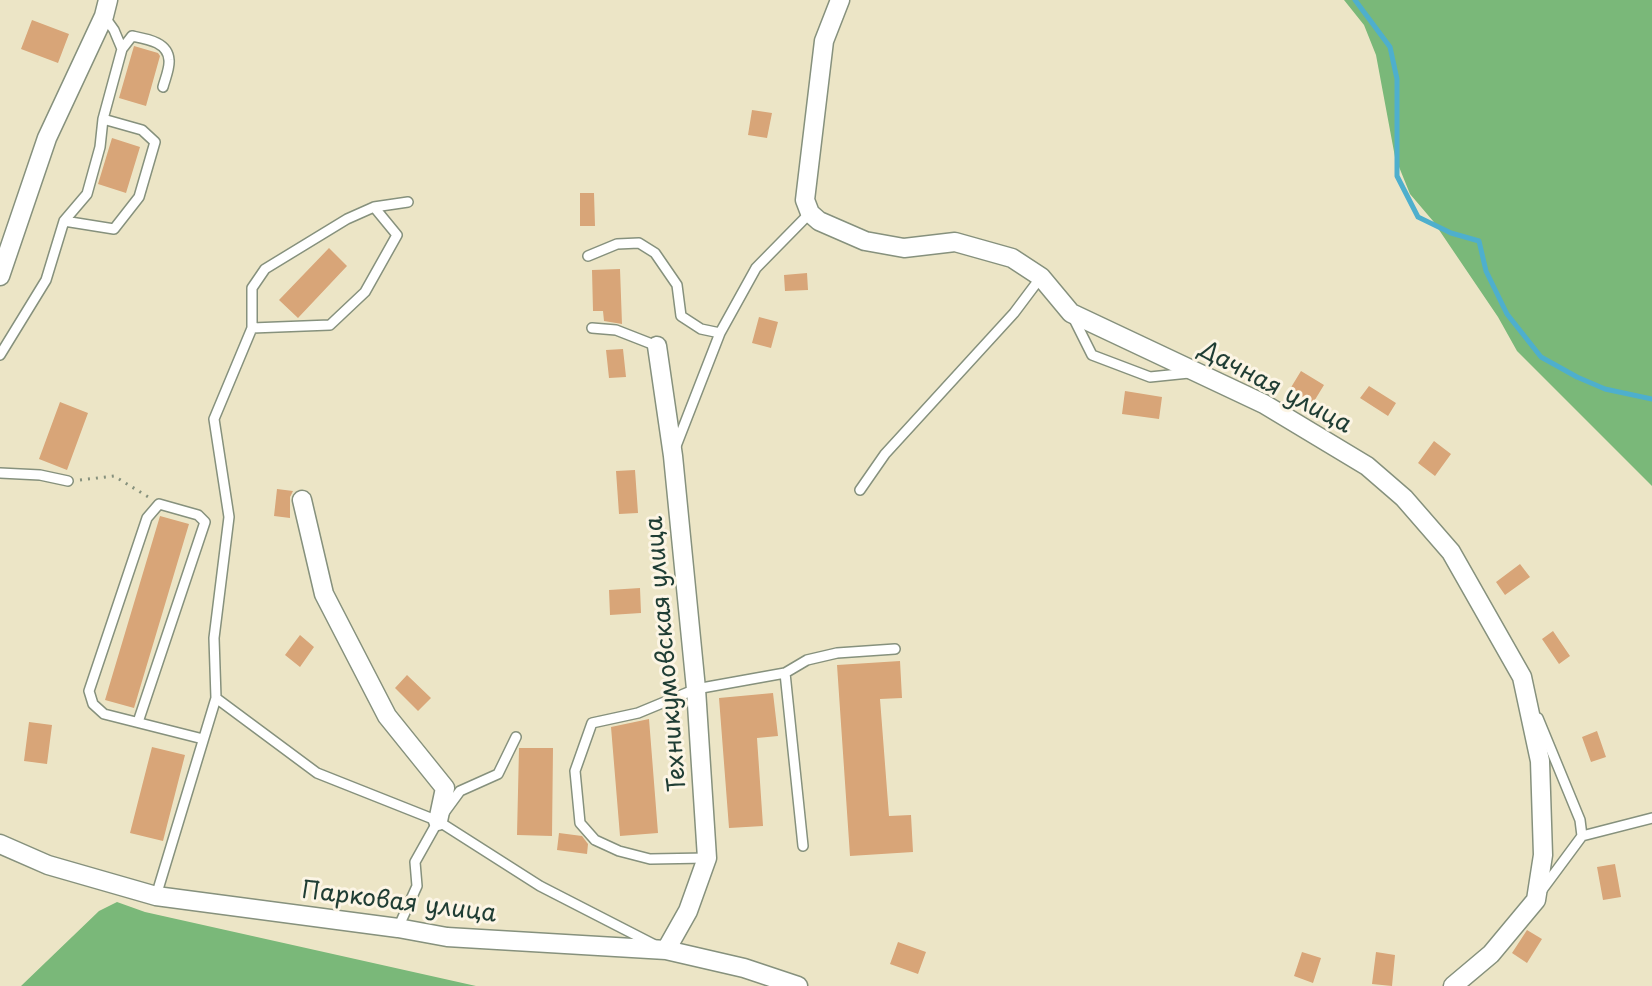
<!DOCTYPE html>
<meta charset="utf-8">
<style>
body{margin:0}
canvas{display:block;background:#ece5c6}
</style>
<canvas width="1652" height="986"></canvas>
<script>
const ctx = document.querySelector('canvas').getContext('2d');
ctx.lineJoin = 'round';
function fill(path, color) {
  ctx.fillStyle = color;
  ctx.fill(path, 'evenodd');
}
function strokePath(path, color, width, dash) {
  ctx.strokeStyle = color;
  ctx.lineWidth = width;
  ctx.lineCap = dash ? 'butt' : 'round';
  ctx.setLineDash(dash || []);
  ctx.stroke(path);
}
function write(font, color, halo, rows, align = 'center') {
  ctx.font = font + ' "Playpen Sans",sans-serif';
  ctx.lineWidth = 6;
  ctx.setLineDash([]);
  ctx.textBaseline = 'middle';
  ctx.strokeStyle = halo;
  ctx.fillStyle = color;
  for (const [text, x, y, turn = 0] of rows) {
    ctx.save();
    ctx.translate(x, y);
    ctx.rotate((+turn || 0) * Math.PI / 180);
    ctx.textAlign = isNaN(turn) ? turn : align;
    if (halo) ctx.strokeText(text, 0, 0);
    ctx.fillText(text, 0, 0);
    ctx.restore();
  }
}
fill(new Path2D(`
 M1344,0h308v486l-135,-135 -19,-34 -65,-96 -23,-27 -15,-37 -19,-102 -12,-30z
 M117,902l28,10 331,74h-455l78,-75z`), '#7ab879');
strokePath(new Path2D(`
 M1355,0l35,47 7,32v97l21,41 33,16 28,8 7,30 21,43 34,43 36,20 28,12 47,10`), '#4eafcd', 5);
fill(new Path2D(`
 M32,20l37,14 -11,29 -37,-14z
 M134,46l24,7 2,3 -14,50 -27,-8z
 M752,110l20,3 -5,25 -19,-3z
 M112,138l28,9 -14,46 -28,-9z
 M580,193h14l1,33h-15z
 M329,248l18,18 -49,52 -19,-18z
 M620,269l2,55 -18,-3 -1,-10h-10l-1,-41z
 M807,273l1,17 -23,1 -1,-16z
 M759,317l19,5 -7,26 -19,-5z
 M623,349l3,28 -17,1 -3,-28z
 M1301,371l23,14 -11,18 -23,-14z
 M1369,386l27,17 -8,13 -28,-18z
 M1125,391l37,6 -3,22 -37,-5z
 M60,402l28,11 -21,57 -28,-11z
 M1434,441l17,13 -16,22 -17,-13z
 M635,470l3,43 -19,1 -3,-43z
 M277,489l16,2 -3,6v21l-16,-2z
 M160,516l29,8 -55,184 -29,-8z
 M1520,564l10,13 -25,18 -9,-13z
 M640,588l1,25 -31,2 -1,-25z
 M1553,631l17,25 -11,8 -17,-25z
 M300,635l14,12 -14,20 -15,-12z
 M900,661l2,37 -22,1 9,117 22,-1 2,37 -63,4 -13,-191z
 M407,675l24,23 -13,13 -23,-23z
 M773,693l5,43 -21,2 6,88 -34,2 -10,-130z
 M649,719l9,114 -38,3 -9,-109z
 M29,722l23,3 -5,39 -23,-3z
 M1597,731l9,26 -15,5 -9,-25z
 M152,747l33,8 -22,86 -33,-8z
 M519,748h34l-1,88 -35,-1z
 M559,833l23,3 6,8 -1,10 -30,-4z
 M1615,864l6,33 -18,3 -6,-33z
 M1527,930l15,9 -15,24 -15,-10z
 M898,942l28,10 -8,22 -28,-10z
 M1302,952l19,6 -8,25 -19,-7z
 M1376,952l19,3 -3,31 -20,-2z`), '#d8a578');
const lane = new Path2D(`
 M122,49l10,-13c15,3 36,6 37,24 1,8 -4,19 -6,27
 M64,221l50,8 25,-32 16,-55 -13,-12 -39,-11
 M588,256l29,-12 22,-1 16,10 22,32 4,31 20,13 19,4
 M1072,315l20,40 58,22 39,-4
 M252,328l78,-3 35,-33 32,-57 -23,-28
 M592,328l24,2 41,16
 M0,355l46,-75 18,-59 23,-27 13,-47 3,-28 19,-70 -8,-19 -10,-14
 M676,446l44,-113 36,-65 54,-55
 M0,473l40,2 28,6
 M860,490l25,-36 129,-141 27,-36
 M785,673l18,173
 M216,698l101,75 121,48 102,65 113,58
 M1538,718l42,102 2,16 -40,54
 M138,722l67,-200 -7,-7 -39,-11 -12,14 -58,173 4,13 11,10 99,25
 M1582,836l70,-18
 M707,858l-57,1 -31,-8 -24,-11 -15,-17 -5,-52 17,-48 46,-10 58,-24 89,-16 22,-13 30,-7 58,-4
 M156,896l60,-198 -2,-60 15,-121 -15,-98 38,-91v-40l13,-19 82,-50 27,-12 34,-5
 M398,928l19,-42 -2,-24 23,-41 22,-30 38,-17 18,-37`);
const street = new Path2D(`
 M840,0l-16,41 -19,159 5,13 9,8 46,20 39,7 51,-6 57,16 29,19 30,36 193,91 103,62 37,32 47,54 71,125 18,84 3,94 -7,45 -45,54 -38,32
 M0,276l47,-138 57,-122 4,-16
 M657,346l16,110 23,233 11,169 -19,53 -22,39
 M302,500l22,94 63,122 58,72 -7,33
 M0,844l48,21 108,31 242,32 49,9 219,13 78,18 54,18`);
strokePath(lane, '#86917d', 12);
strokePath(street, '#86917d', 21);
strokePath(new Path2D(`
 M80,480l34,-4 36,22`), '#86917d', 3, [2, 6]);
strokePath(lane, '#fff', 9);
strokePath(street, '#fff', 18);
write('24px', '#1f3d34', '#fcf5e5', [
 ["Дачная улица",1275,388,28],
 ["Техникумовская улица",667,654,-95],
 ["Парковая улица",399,903,7]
]);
</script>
